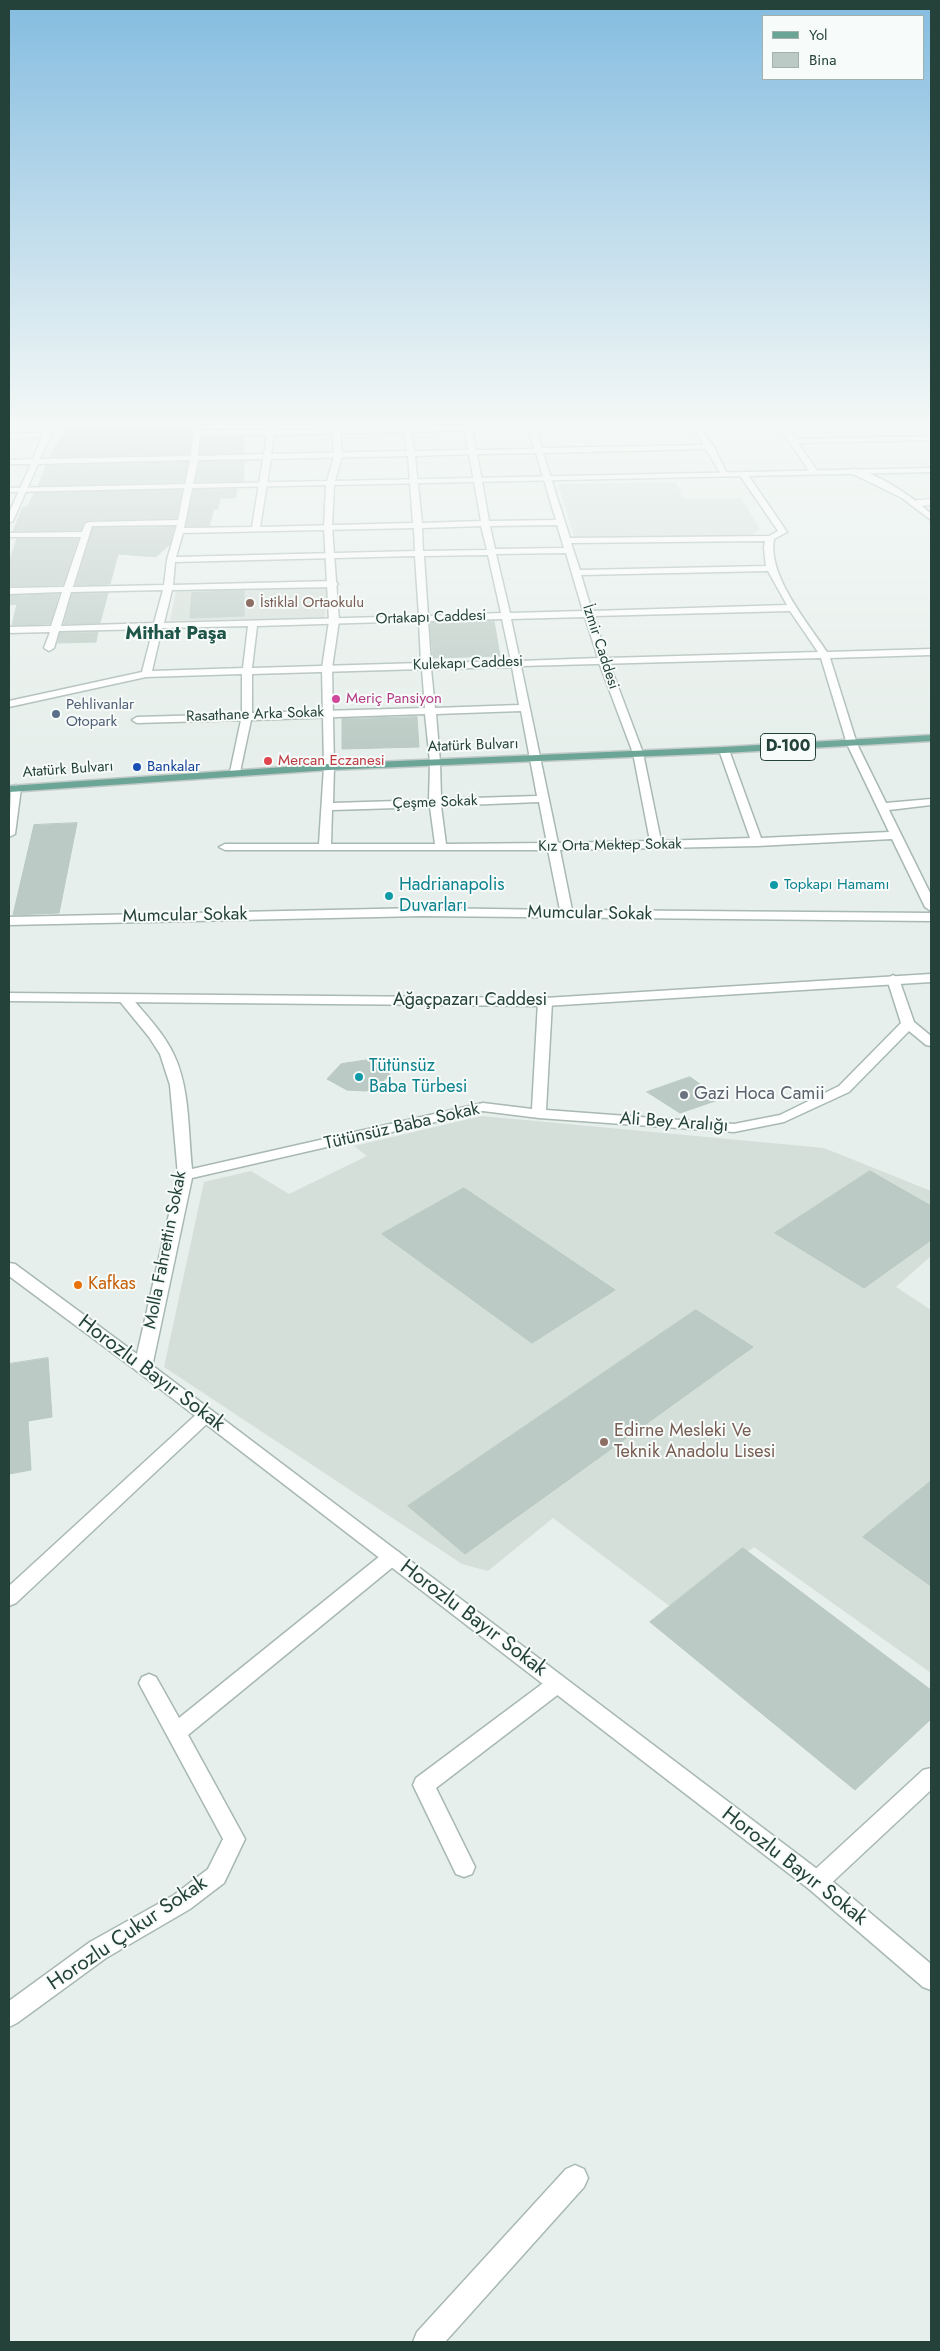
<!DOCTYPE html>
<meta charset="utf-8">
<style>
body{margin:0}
#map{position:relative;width:940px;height:2351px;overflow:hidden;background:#e6efeb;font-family:Jost,sans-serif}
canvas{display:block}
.frame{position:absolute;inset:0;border:10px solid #24423a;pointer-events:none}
.legend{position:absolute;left:762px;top:15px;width:162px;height:65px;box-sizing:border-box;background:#f7fbf9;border:1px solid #a3b1ad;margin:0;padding:6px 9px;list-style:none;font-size:15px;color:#24423a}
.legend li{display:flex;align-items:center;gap:10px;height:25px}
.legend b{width:25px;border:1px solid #a3b1ad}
</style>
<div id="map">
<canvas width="940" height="2351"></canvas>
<div class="frame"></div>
<ul class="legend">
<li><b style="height:6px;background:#6aa596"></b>Yol</li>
<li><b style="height:14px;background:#bbcac4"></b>Bina</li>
</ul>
</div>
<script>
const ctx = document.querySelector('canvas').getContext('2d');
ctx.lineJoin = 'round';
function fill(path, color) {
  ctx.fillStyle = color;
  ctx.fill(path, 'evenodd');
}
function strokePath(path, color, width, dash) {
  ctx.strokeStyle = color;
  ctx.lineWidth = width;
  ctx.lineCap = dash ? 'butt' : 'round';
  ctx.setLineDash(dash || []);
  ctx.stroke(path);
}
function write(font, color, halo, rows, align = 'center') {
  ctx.font = font + ' Jost,sans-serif';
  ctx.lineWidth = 4;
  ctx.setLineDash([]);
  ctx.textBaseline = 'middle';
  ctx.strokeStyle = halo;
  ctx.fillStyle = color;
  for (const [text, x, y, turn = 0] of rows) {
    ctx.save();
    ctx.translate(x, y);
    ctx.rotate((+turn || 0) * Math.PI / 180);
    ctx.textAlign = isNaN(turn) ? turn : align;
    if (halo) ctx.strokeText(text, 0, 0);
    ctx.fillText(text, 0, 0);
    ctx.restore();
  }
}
fill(new Path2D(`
 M676,482l6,15 6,2 53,-1 19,31 -7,6 -170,4 -9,-2 -16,-53z
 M327,586l-2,31 -155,4 6,-32z
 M482,1116l342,32 107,43v65l-35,31 35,23v363l-177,-126 -82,61 -119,-90 -65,53 -26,-7 -298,-197 40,-185 47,-11 38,23 78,-38 -13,-10z`), '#d4dfda');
const building = new Path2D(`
 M68,426h124l-3,28 -139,3z
 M202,437h42v16l-44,1z
 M244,461v20l-49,1 5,-20z
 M188,462l-4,20 -146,4 8,-20z
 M237,489l-2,9h-15l-2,11h-4l-5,17h-23l8,-36z
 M182,490l-6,28 -87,2 -6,3 -2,7 -68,1 10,-24h5l6,-14z
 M174,527l-4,17 -14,13 -38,-3 -8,30 -34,1 17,-57z
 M17,539h61l-15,46 -54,1v-23z
 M244,591v25l-54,2 2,-25z
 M108,593l-8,30 -36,1 8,-30z
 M59,594l-9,30 -38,1 5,-21 -8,1v-9z
 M494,621l6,35 -67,2 -3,-35z
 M98,632l-2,10 -38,1 2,-10z
 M417,717l2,30 -77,2v-30z
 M77,823l-18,90 -46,2 21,-90z
 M367,1060l15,5 8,10 -15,13 -9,3 -19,-1 -20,-11 14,-15z
 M690,1077l31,22 -41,14 -33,-21z
 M870,1171l61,35v34l-67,48 -89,-55z
 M464,1188l151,102 -83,53 -150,-109z
 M696,1310l57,37 -288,207 -57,-48z
 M48,1358l4,59 -24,4 3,49 -22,4v-110z
 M931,1481v105l-68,-49z
 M743,1548l188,142v29l-76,71 -205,-168z`);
fill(building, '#bbcac4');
strokePath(building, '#b8c9c2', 1);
const service = new Path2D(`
 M918,503l13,-1`);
const minor = new Path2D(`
 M48,426h7l-15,33 151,-3 3,-30h6v5l68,-1 1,-4h6v4l129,-2v-2l7,1 110,-1 -4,2 -45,2 4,20 58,-1 -6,-23h7l7,22 162,-3 -12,-19h7l15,21 14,29h-6l-16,-27 -163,4 27,85 199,-2 9,-5 -39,-57 7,-2 41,60 -13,7c-7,36 34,84 53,113l104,-3v6l-101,3 27,86 29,59 45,-4v6l-42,5 42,85v16l-6,-4 -33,-68 -135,7 -197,4 12,60 359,3v8l-509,-5 -413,9v-8l413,-9 138,2 -12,-60h-323l-6,-3 6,-3h94l5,-77 5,-3 5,3 -1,36 96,-3 1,-38 -5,-48 -174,6 -11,52 -5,3 -5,-3 11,-52 -104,3 -5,-3 5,-3 105,-3v-40l-96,3 -137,30v-6l133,-29 11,-43 -94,2 -5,17 -5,3 -5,-3 6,-16 -41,1v-6l42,-1 11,-34 -53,2v-6l55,-1 17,-50h-72v-4l73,-1 3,-8 4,-2 89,-2 12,-60 -152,4 -25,57 -4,2v-10l22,-49h-22v-4l24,-1 9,-22 -33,1v-4l35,-1zM465,430l3,20 -54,1 -3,-19zM404,432l3,19 -136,3 3,-19zM200,435h67l-3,19 -66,2zM536,453l20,67 -67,1 -12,-67zM469,454l12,67 -59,2 -7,-67zM408,456l5,67 -153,4 11,-68zM263,459l-11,68 -68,1 14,-68zM177,525l-10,35 -3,25 -91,2 19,-61zM557,525l7,23 -69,1 -5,-23zM481,526l6,24 -64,1 -1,-23zM414,528l1,23 -239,6 7,-24zM765,541l-1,7 2,18 -186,4 -9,-27zM566,553l17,58 -73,2 -14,-59zM488,555l13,58 -73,3 -4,-60zM415,556l4,60 -255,7 8,-33 162,-3 4,-3 -4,-3 -161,4 2,-23zM768,571l19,34 -195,6 -11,-36zM163,590l-9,33 -93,3 10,-34zM790,611l28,41 -211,6 -13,-42zM585,617l13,41 -78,3 -9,-42zM502,619l9,42 -80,2 -3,-42zM419,621l2,42 -169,5 5,-42zM248,626l-5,42 -91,3 10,-43zM821,658l26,86 42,88 -128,6 -32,-88 -5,-3 -5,3 31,88 -89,3 -18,-88 -5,-3 -5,3 17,88 -92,2 -37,-177zM512,667l7,38 -84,3 -4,-39zM422,669l3,39 -173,5v-39zM521,711l16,85 -96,3 -1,-37 -4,-48zM539,802l8,41 -101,1 -5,-38zM430,807l5,37h-104l1,-34z
 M779,426h6l10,13 136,-3v4l-133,3 20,29 -4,2h-3z
 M851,469c19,-1 67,31 80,45v6l-29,-22 -51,-25z
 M16,785l5,3 -6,46 -6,3 2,-49z
 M893,975l6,4 15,43 17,14v10l-5,-1 -17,-14 -60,61 -65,30 -50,10 -195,-14 -56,-7 -291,67 -40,189 -3,4h-12l-3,-4 44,-192 -8,-90 -10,-31 -11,-17 -31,-38 2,-3h10c15,18 34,37 44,59 16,34 14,76 18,114l291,-66 49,6 6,-107 7,-4 7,4 -6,108 188,14 46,-9 59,-29 62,-63 -14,-44z
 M206,1409l6,2 3,4 -3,4 -196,184 -7,3v-20l191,-175z
 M392,1550l7,2 3,5 -3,5 -211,173 57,104 -21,44 -34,26 -84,49 -89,65 -8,4v-26l81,-59 84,-47 34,-26 15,-30 -81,-150 -3,-6 3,-6 7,-3 7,3 23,41 206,-166z
 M557,1675l7,3 3,6 -3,6 -128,98 39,79 -3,7 -8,3 -8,-3 -43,-89 3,-7 134,-100z
 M931,1768v22l-106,99 -8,3 -8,-3 -3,-7 3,-7 114,-105z
 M575,2165l9,4 4,9 -4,9 -139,155h-32l4,-10 149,-163z`);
const tertiary = new Path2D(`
 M332,426h8l2,30 -7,25 596,-13v4l-597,13 -2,42 7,94 -7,47 2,99 -5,3 -5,-3 -2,-99 7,-47 -5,-94 2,-42 -317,7v-4l318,-7 7,-25z
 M603,657l5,3 35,93 -1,2h-8l-1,-2 -35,-93z
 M931,974v8l-386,24 -536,-5v-8l536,5z
 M9,1263l6,1 134,99 676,512 106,89v26l-8,-3 -114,-98 -672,-518 -128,-95z`);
const primary = new Path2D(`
 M931,735v6l-207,12 -395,17 -320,22v-6l320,-22 395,-17z`);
strokePath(service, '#a8b8b2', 8);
strokePath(minor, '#a8b8b2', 3);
strokePath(tertiary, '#a8b8b2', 3);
strokePath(primary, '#c2cac8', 3);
strokePath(service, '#fff', 6);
fill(minor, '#fff');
fill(tertiary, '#fff');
fill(primary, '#6aa596');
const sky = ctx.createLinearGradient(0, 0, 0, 755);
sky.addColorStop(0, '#84bce0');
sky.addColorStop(0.56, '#f4f8f6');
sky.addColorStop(1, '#f4f8f600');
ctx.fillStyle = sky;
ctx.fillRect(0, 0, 940, 755);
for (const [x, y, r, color] of [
 [250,603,5,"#8d6e63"],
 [336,699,5,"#d1479c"],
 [56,714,5,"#5c6f8a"],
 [268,761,5,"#e0444e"],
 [137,767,5,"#1a4fb4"],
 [774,885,5,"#0f9aa8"],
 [389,896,5,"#0f9aa8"],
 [359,1077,5,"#0f9aa8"],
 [684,1095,5,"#6b7280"],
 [78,1285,5,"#e8710a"],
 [604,1442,5,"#8d6e63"]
]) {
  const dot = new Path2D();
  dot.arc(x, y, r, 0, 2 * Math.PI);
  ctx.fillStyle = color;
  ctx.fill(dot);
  strokePath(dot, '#f7fbf9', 2);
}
write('15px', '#785e54', '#f7fbf9', [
 ["İstiklal Ortaokulu",260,603]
], 'left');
write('15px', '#24423a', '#f7fbf9', [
 ["Ortakapı Caddesi",431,618,-2],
 ["İzmir Caddesi",600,647,72],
 ["Kulekapı Caddesi",468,664,-2],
 ["Rasathane Arka Sokak",255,715,-2],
 ["Atatürk Bulvarı",473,746,-2],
 ["Atatürk Bulvarı",68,770,-4],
 ["Çeşme Sokak",435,803,-2],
 ["Kız Orta Mektep Sokak",610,846,-1]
]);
write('15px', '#b23c85', '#f7fbf9', [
 ["Meriç Pansiyon",346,699]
], 'left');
write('15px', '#4e5e75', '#f7fbf9', [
 ["Pehlivanlar",66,705],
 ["Otopark",66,722]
], 'left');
write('15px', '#be3a42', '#f7fbf9', [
 ["Mercan Eczanesi",278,761]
], 'left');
write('15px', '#164399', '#f7fbf9', [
 ["Bankalar",147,767]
], 'left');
write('15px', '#0d838f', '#f7fbf9', [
 ["Topkapı Hamamı",784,885]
], 'left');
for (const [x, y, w] of [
 [788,747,55]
]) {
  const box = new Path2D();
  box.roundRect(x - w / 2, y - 13.5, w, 27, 4);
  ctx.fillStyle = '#f7fbf9';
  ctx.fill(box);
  strokePath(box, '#24423a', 1);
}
write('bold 16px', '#24423a', null, [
 ["D-100",788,747]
]);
write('18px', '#0d838f', '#f7fbf9', [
 ["Hadrianapolis",399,886],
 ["Duvarları",399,907],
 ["Tütünsüz",369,1067],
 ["Baba Türbesi",369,1088]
], 'left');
write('18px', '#24423a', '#f7fbf9', [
 ["Mumcular Sokak",590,914,1],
 ["Mumcular Sokak",185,916,-1],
 ["Ağaçpazarı Caddesi",470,1001],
 ["Ali Bey Aralığı",674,1123,4],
 ["Tütünsüz Baba Sokak",402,1127,-13],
 ["Molla Fahrettin Sokak",166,1250,-79]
]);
write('18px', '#5b616d', '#f7fbf9', [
 ["Gazi Hoca Camii",694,1095]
], 'left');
write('18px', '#c56008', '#f7fbf9', [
 ["Kafkas",88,1285]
], 'left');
write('18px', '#785e54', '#f7fbf9', [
 ["Edirne Mesleki Ve",614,1432],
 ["Teknik Anadolu Lisesi",614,1453]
], 'left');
write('bold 19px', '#1f5548', '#f7fbf9', [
 ["Mithat Paşa",176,634]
]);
write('21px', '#24423a', '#f7fbf9', [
 ["Horozlu Bayır Sokak",151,1374,37],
 ["Horozlu Bayır Sokak",473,1619,37],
 ["Horozlu Bayır Sokak",794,1867,38],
 ["Horozlu Çukur Sokak",128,1934,-34]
]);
</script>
